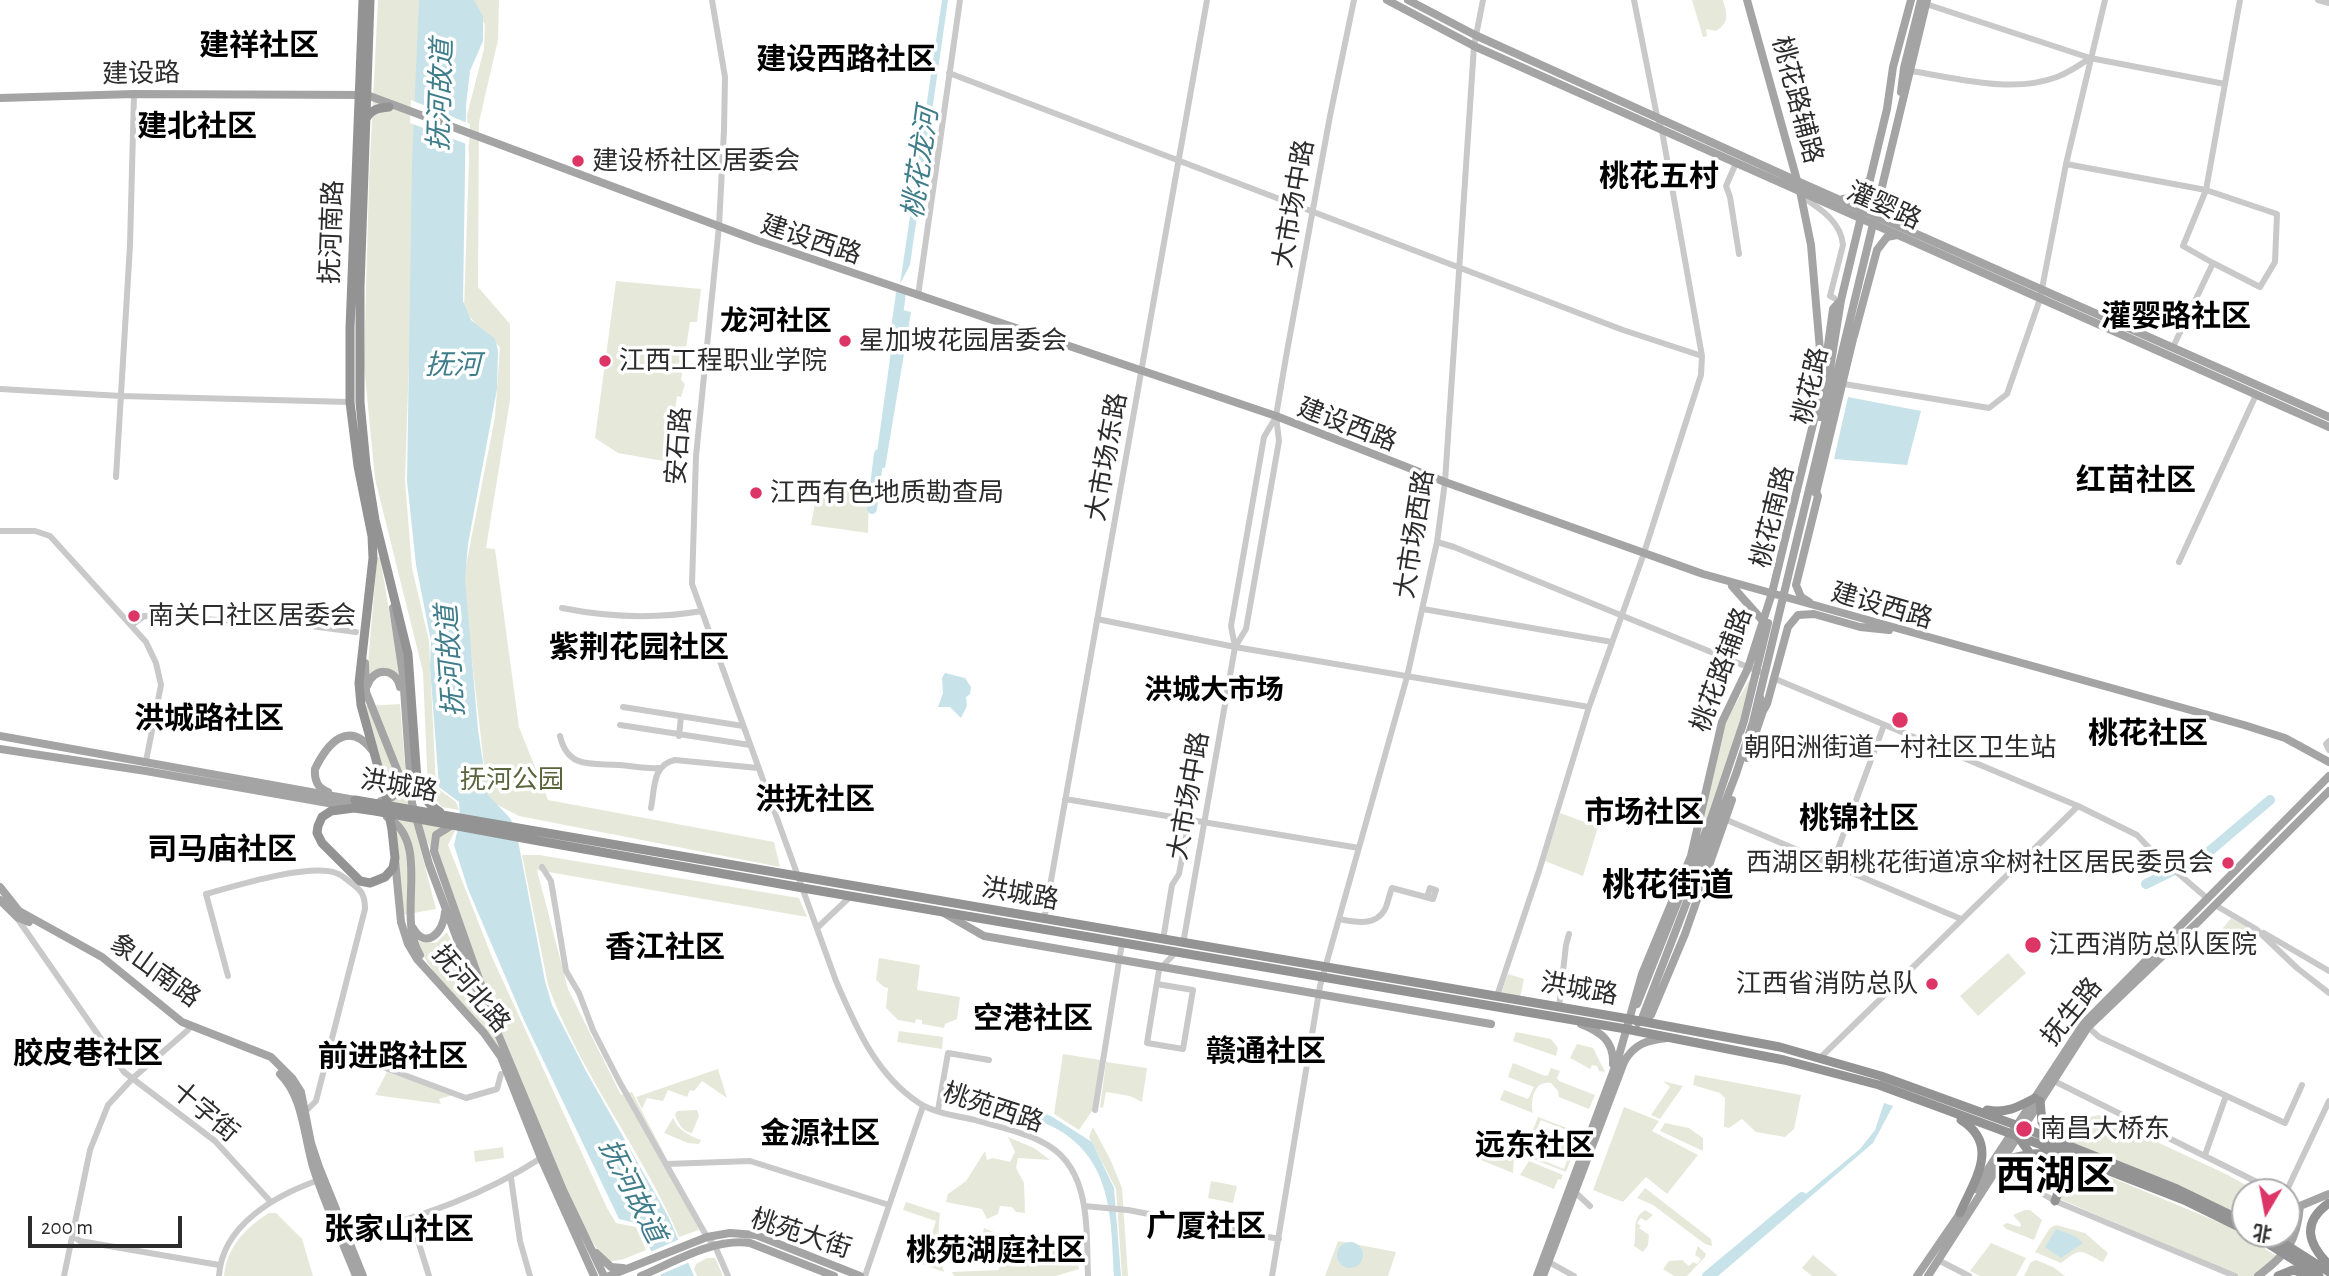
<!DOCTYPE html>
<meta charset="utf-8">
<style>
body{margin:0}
#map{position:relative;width:2329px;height:1276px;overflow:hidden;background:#fff;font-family:"Alegreya Sans","Noto Sans SC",sans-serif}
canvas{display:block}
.north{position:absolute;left:2231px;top:1178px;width:70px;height:70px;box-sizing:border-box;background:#fff;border:2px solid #ababab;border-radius:50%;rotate:190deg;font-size:19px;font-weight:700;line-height:28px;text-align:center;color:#2c2c2c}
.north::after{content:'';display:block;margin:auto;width:24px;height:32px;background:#dd3566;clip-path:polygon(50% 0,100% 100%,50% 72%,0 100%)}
.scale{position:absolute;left:28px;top:1216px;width:154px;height:32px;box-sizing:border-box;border:4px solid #2c2c2c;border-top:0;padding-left:9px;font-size:21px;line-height:24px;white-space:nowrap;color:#2c2c2c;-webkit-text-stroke:5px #fff;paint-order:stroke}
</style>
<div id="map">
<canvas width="2329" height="1276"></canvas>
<div class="north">北</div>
<div class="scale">200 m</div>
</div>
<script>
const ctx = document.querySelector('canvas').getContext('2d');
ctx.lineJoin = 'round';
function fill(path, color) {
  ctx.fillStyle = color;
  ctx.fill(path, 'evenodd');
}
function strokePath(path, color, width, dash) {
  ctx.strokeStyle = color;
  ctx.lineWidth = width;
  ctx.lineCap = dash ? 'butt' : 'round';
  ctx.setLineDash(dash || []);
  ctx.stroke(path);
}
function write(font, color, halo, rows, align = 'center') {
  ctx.font = font + ' "Alegreya Sans","Noto Sans SC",sans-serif';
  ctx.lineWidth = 7;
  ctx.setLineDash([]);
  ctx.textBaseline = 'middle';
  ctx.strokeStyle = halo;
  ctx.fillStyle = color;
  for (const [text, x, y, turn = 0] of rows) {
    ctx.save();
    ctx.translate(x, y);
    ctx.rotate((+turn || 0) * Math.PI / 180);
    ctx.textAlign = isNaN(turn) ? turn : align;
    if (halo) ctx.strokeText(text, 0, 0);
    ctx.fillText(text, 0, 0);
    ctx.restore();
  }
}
fill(new Path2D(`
 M378,0h43l-16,480 7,88 17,73 7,146 20,15 3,8 -17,-3 -14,-16 -5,-119 -48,-193 -11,-114 5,-186z
 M471,0h28l-1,40 -19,82 -1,165 32,37v76l-24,148 9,1 24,178 29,73 226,42 6,25 -261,-51 -31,-16 -25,-219 32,-164 5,-70 -16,-13 -20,-24 5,-152 -2,-43 17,-66 1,-24z
 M1692,0h31c4,14 7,22 -7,31l-10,-2 1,7 -4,1z
 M616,281l85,8 -4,33h-7l-9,58 4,4 -4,13 -4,-1 -9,59 7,8 -57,-10 -23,-15z
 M819,481l50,8 -1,44 -57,-8z
 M380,557l20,118c-11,-5 -22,-7 -33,1l10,-118z
 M1753,674l5,2 -13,55 -44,129 -6,-2 30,-136z
 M400,704l8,97 28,108 -34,6 -5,-70 -32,-139z
 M1560,813l38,14 -15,49 -38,-15z
 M419,816l40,7 -11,22 44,112 115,251 9,15 20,4 10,23 -22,9 -15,3 -14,-16 -11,-19 -57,-126 -84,-229 -21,-40z
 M522,855h17l260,43 8,19 -270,-47 31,119 53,106 11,-3 40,77 27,61 -20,7c-37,-87 -99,-163 -131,-252z
 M2231,918l23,13 -6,24 -33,-17z
 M447,932l55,120c-28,-33 -72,-75 -87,-114l6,4 15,1z
 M2008,953l18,20 -48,43 -18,-20z
 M879,958l41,7 -3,25 43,7 -3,22 -12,5 -1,4 -22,-4v-4l-6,-1 -1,4 -17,-3 -12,-12 2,-20 -4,-1 -8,-7z
 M1508,974l16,5 -4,19 -19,-4z
 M899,1031l44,6 -1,12 -45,-7z
 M1516,1032l35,7 7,9 -2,8 -43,-15z
 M391,1042l13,3 1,10 -4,15 -16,-4z
 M1577,1044l16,4 12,24 -6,-1 -2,-5 -5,-1 -2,4 -20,-11z
 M1063,1054l38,6 -9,51 -13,19 -25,-16z
 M1106,1062l41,6 -5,34 -12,-6 -24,-4 -3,16 -3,-1z
 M1513,1063l32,13 3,-1 3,-7 9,3 -3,7 2,3 36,14 -6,14 -30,-12 -1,-6 -7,-8c-17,-3 -21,17 -18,30l-33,-13 4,-10 24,9 6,-12 -26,-10z
 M718,1069l9,29 -25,-17 -8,10 -4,-1 -3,7 -19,-7 -5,11 -16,-3 -5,11 -6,-12z
 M387,1072l66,23 -14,4 2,5 -66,-9z
 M1695,1075l106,20 -7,34 -9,8 -29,-5 -14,-13 -13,9 -5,-1 1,-29 -5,-5 -27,-8z
 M1663,1081l20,5 -23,33 -9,-4 19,-28z
 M1624,1107l35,14 -7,10 46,24 -31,39 -21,-17 -23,25 -30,-12z
 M697,1110l2,6 -7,17c-9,-1 -14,-10 -17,-18l2,-4z
 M2099,1115l129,60 30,17h-13v25l-115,-51 -93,-37z
 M1538,1117l42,16 -1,2 -38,-15 -5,12 36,15 -1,3 3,1 -8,21 -43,-17zM1532,1144l35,16 -3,9 -35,-14z
 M673,1118c6,13 15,17 28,22l-2,4 -11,-1 -24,-10z
 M1665,1123l24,5 14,10v13l-43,-20z
 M1093,1127l18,34 11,27 6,88h-6l-6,-87 -27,-52z
 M1008,1137l26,11 16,12 -32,-2 -2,10 8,15 1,30 -9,-1 -4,-5 -12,-1 -2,8 -11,5 -5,-10 -36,-7 2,-8 18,-13 19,-30 2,9 6,-2 17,4 5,-10z
 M1487,1145l27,11 -1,17 -32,-13z
 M503,1147l1,11 -29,4 -1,-11z
 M2065,1158l165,69 48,30 -22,19h-17l-179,-77 1,-12 -19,-28z
 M1529,1161l34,14 -2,5 -3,-1 -4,10 -34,-14z
 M1211,1181l26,5 -4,17 -25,-5z
 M1645,1188l66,51 1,7 -7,-2 -52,-39 -16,-7z
 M906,1202l34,11c-2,19 -3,41 4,59l-22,-8 14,-43 -33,-11z
 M1645,1210l8,5 -7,6 -5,-3 -4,5 4,3 -2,2 10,7 -1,10 -5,7 -9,-6c4,-15 -4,-26 11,-36z
 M2025,1210h5l12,10 -8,20 -28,-11 -3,-4 4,-2 13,4 1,-3 -8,-9z
 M269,1213h7l26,26 11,37h-89c3,-29 21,-48 45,-63z
 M2056,1225l29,8 23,20 -5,9c-23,-11 -20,-16 -42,1l-26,-11 15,-24z
 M984,1228l24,10 8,-1 5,7 56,10 2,15 -23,7h-102l-2,-4 47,-2 3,-15 -23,-4z
 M1338,1241l58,11 -8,24h-63z
 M1991,1243l35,15 -10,18h-36l-10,-5z
 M1698,1246l8,8 -1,3 -18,19h-13l-11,-7 6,-8 13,-1 7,6 4,-4 4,2 4,-5 -6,-4z
 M1813,1255l25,21h-26l-10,-8z
 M707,1258h8l8,18h-26l-3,-7 2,-5z
 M2036,1260l17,7 12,9h-41l7,-14z`), '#e6e9da');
fill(new Path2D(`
 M419,0h55l9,16v25l-13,30 -4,34 -3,196 8,19 24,19 3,12 -1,38 -29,155 -3,35 13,151 10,65 22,23 6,12 29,151 7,24 34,66 83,147 25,58h-33l-21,-52 -21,-5 -96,-201 -55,-129 -14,-44 6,-26 -1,-17 -20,-15 -9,-120 1,-26 -15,-76 -9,-84 5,-321z
 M942,0h6l-38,265 -10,19z
 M902,310l9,2 -26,156 -10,-1 20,-145z
 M1848,397l73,14 -14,54 -73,-6z
 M945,673l20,5 6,9 -1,7 -4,3 1,9 -6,12 -11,-11h-12l5,-14 -1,-15z
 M1003,1099l48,17 41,26 22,46 7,88h-7c-3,-56 -1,-115 -57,-147 -15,-9 -35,-12 -51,-18l-5,-3z
 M1884,1103l9,3 -20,37 -155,133h-11l153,-127 15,-19z
 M2056,1229l19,7 8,7 -22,15 -16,-11z
 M1337 1255a13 13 0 1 1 26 0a13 13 0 1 1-26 0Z`), '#c7e3e9');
fill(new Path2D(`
 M411,100l59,24 -1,21 -59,-22z
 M682,1238l10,23 -35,15 -9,-23z`), '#fff');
strokePath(new Path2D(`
 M896,329l5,-36
 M872,509l7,-55
 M2146,884l59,-29 65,-55
 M1707,1276l95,-79`), '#c7e3e9', 10);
strokePath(new Path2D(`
 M712,0l13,77 -1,53 -5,96 -23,230 -4,128 144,397c20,46 40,94 83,122 15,10 39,13 56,17 22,7 46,11 67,22 50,24 44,87 46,134
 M2318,0l11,3
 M1926,4l164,54 135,26
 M1911,71c46,7 101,23 146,6 13,-5 23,-12 33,-19
 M949,73l674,257 79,26
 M1736,163l-10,23 4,11 9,57
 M2066,164l140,26 71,24 -2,48 -15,25 -47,-24
 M1801,196c18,12 40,25 42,49l-13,51 4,2
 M918,296l42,-296
 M2173,347l40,-84 -30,-17 23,-56 34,-190
 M1838,383l151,25 18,-14 33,-95 26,-135 39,-164
 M0,389l121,7 229,6
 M116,477l14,-232 4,-151
 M0,531h35l15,5 96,106 10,21 5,22 -15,76
 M1437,542l17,5 306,125
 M2179,562l77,-167
 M562,608c45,9 94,11 140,3
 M1423,609l189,33
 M1097,619l138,28 354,60
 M132,625l12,-9 152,8 60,8
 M1235,647l-4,-21 33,-189 12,-20
 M1773,678l305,128 59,29 15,16 56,48
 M623,707l120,19
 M620,725l130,20
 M560,736c8,34 33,27 59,29 14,1 26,4 40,3
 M679,736l2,-20
 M2329,741l-3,3 3,6
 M1065,799l294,49
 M651,808c4,-20 1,-43 24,-48l83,8
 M1722,818l239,101
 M1832,865l52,-140
 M542,867l9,14 15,90 13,22 14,37 26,51 88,156 8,9 13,30
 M2215,905l41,24 41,39 32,25
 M17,918l107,154 91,69 55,60
 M1339,919c15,3 37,8 46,-10 3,-6 4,-14 7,-21l41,11 3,-9 -6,-2 -3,9
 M1044,920l163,-920
 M817,928l34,-32
 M2264,933l65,38
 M1163,940l9,-55 7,-11 10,-54
 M1183,944l52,-297 11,-18 33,-188 -3,-25 10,-59 44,-241 24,-116
 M228,976l-22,-82c29,-8 103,-31 130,-21 6,2 10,6 14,9 11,8 15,12 15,27l-49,192 -12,12
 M1157,984l36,6 -10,59 -36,-6 12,-73 17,-18
 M1497,996l42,-125 50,-164 54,-151 58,-181 1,-19 -40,-225 -5,-15 -23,-116
 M1559,1007l7,-62 3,-11
 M2088,1027l11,10 186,86 17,-38
 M329,1047l137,51 31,-9 4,-15
 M1820,1058l258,-252
 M2050,1079l227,113
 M938,1110l10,-57 41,7
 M1095,1110l27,-167
 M2205,1155l21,-59
 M667,1164l83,-3 139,44
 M1995,1167l60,34 180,75
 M511,1178l9,63 10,35
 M1575,1192l15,14
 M2286,1192l43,-91
 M2287,1198l13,8
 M1084,1206l44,4 151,29
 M411,1218l18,58
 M73,1236l7,5 139,24
 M347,1238c71,-22 131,-39 194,-80
 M1938,1260l31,16
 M1549,1262l25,14
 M64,1276l26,-126 18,-45 25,-27 55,-48
 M219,1276c3,-51 57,-81 100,-96
 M865,1276l58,-170
 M1272,1276l48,-290 87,-309 30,-135 8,-60 29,-436 9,-46`), '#c9c9c9', 6);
strokePath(new Path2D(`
 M1387,0l87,46 855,381
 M1408,0l67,35 322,146 532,236
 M1901,92l3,-24 17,-68
 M0,98l134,-4 233,1 389,145 520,176 169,66 258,92 541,151 41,13 44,24
 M1843,199l12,-2 12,-15
 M1854,336l23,-86 10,-13 10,-2
 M1825,367l8,-58 8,-9
 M1820,417l8,-36 13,-81 46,-191 6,-42 18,-67
 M1816,493l37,-154 -3,-14
 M1732,586l31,35
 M1809,602l-8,-5 -5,-12 22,-89 -3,-6
 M393,608l10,67 9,128 17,61 43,115 24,50 67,161 41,86
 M365,663l1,29 34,85 -2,15 -7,6 -10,3
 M367,686c6,-19 29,-19 33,1
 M1763,711l4,-7 21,-77 10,-12 16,-1 46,13 29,3
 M0,736l355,64
 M0,749l146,22 205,36
 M1747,758l16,-47 -3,-14
 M328,792c-10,-4 -14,-11 -13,-23 13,-27 34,-49 57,-19
 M387,817c46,27 8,98 33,138
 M452,825l-16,10 -2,16 50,142
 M395,860l6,62 7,22 9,15 67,74 17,24 40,101 53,118
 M0,887l19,24 83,46 80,65 89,35 21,21 9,14 10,51 8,24 44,109
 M0,900l17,17 12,5
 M944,913l40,23 507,88
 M413,928c13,23 31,4 32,-16
 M1637,1004l75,-188 32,-95 24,-98
 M1641,1021l10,-6 34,-81 47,-134
 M1638,1023l3,-2 95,-247 17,-52 174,-722
 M1581,1024c20,8 33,17 32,40
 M280,1074c24,23 24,65 34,96 12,36 28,71 42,106
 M1975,1189l109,-166 245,-247
 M596,1253l15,14 12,1
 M609,1276l98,-39 23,-4 26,2 104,41
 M641,1276c33,-14 72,-38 109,-33l84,33
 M1537,1276l81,-217 24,-85 49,-118 31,-134 26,-54 24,-75 42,-173 7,-58 -10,-117 -11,-54 -53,-191
 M1543,1276l81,-214c10,-18 23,-22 43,-24
 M1917,1276l46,-67
 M1928,1276l160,-249 112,-107 129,-129
 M2258,1276c29,-22 39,-34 42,-70l29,-12`), '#a4a4a4', 8);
strokePath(new Path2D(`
 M363,0l-13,328v74l8,64 14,70 1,22 -14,125 2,22 24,87 7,38 3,28 -2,10 -8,9 -15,6 -10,-2 -38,-38 -5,-10 1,-7 4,-9 9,-6 23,-3 21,3 77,14 87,16 264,47 823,141 158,31 95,25 179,66 126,49 61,30
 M370,0l-10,287v115l6,63 9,55 33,134 9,126c5,14 10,24 23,32
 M366,119c5,-10 13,-11 23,-12
 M355,800l1274,219 151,28 101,29 143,52 153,61 68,33
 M2040,1101l2,21 7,16
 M1987,1110c19,4 31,-3 48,-12
 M2019,1138l39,55 -3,8
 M2002,1160l30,-6 27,-1
 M2329,1203c-28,20 -21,41 0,62
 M1960,1213c14,-32 41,-68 1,-93
 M2253,1234l66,42
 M2269,1234l60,38
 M2278,1276l15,-6 19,6`), '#939393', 9);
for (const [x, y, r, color] of [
 [578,161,7,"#dd3566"],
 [845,341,7,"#dd3566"],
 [605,361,7,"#dd3566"],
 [756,493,7,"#dd3566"],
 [134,616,7,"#dd3566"],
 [1900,720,9,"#dd3566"],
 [2228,863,7,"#dd3566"],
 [2033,945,9,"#dd3566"],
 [1932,984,7,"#dd3566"],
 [2024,1129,9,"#dd3566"]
]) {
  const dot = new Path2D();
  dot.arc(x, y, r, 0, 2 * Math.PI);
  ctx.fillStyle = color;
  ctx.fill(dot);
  strokePath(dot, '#fff', 2.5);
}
write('26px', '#2c2c2c', '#fff', [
 ["建设路",141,74,-1],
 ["桃花路辅路",1797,100,75],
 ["大市场中路",1294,204,-80],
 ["灌婴路",1884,206,24],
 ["抚河南路",332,232,-88],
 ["建设西路",811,240,18],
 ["桃花路",1811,386,-77],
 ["建设西路",1347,425,21],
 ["安石路",679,446,-86],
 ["大市场东路",1107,457,-80],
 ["桃花南路",1773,517,-76],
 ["大市场西路",1415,534,-81],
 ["建设西路",1882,606,16],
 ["桃花路辅路",1722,670,-70],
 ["洪城路",399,786,10],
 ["大市场中路",1189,796,-80],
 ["洪城路",1020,894,10],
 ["象山南路",155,971,36],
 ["抚河北路",471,989,50],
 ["洪城路",1579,989,10],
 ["抚生路",2072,1012,-51],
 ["桃苑西路",993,1108,18],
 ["十字街",205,1112,40],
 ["桃苑大街",801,1234,18]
]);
write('26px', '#2c2c2c', '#fff', [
 ["建设桥社区居委会",592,161],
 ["星加坡花园居委会",859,341],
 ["江西工程职业学院",619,361],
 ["江西有色地质勘查局",770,493],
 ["南关口社区居委会",148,616],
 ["朝阳洲街道一村社区卫生站",1900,748,"center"],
 ["西湖区朝桃花街道凉伞树社区居民委员会",2214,863,"right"],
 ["江西消防总队医院",2049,945],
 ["江西省消防总队",1918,984,"right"],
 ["南昌大桥东",2040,1129]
], 'left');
write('26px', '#59653c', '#fff', [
 ["抚河公园",512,780]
]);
write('italic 28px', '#3f7d8a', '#fff', [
 ["抚河故道",441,95,-88],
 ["桃花龙河",921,163,-82],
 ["抚河",453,366],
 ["抚河故道",451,661,-94],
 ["抚河故道",632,1191,63]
]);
write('bold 28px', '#000', '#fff', [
 ["龙河社区",776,322],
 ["洪城大市场",1214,691]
]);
write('bold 30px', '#000', '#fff', [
 ["建祥社区",259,46],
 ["建设西路社区",846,60],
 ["建北社区",197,127],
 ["桃花五村",1659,177],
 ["灌婴路社区",2176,317],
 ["红苗社区",2136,481],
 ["紫荆花园社区",639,648],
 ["洪城路社区",209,719],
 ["桃花社区",2148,734],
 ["洪抚社区",815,800],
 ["市场社区",1644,813],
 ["桃锦社区",1859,819],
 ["司马庙社区",222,850],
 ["香江社区",665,948],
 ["空港社区",1033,1019],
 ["赣通社区",1266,1052],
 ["胶皮巷社区",88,1054],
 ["前进路社区",393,1057],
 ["金源社区",820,1134],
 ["远东社区",1535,1146],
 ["广厦社区",1206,1227],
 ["张家山社区",399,1230],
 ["桃苑湖庭社区",996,1251]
]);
write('bold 33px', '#000', '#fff', [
 ["桃花街道",1668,886]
]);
write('bold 40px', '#000', '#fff', [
 ["西湖区",2055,1177]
]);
</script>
